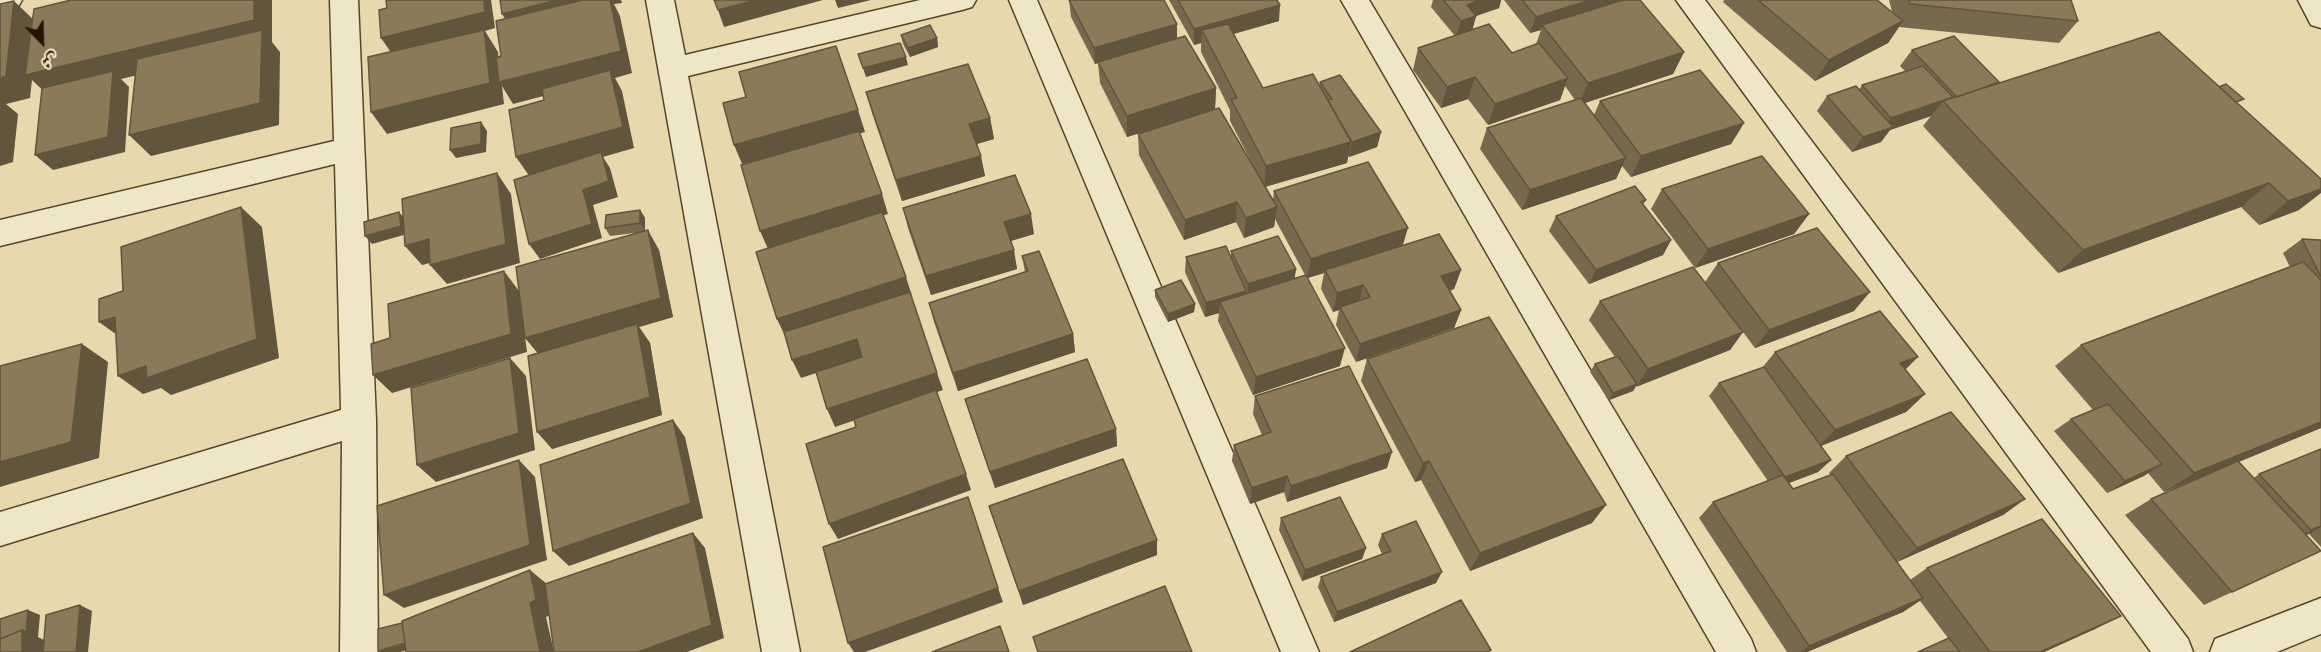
<!DOCTYPE html>
<meta charset="utf-8">
<style>
body{margin:0}
#map{position:relative;width:2321px;height:652px;overflow:hidden;background:#e7d9ab;font-family:"Sorts Mill Goudy",Amiri,serif}
canvas{display:block}
.north{position:absolute;left:12px;top:12px;width:60px;height:60px;-webkit-text-stroke:4px #efe6c8;paint-order:stroke;rotate:157deg;font-size:16px;font-weight:700;line-height:24px;text-align:center;color:#251300}
.north::after{content:'';display:block;margin:auto;width:21px;height:27px;background:#251300;clip-path:polygon(50% 0,100% 100%,50% 72%,0 100%)}
</style>
<div id="map">
<canvas width="2321" height="652"></canvas>
<div class="north">ش</div>
</div>
<script>
const ctx = document.querySelector('canvas').getContext('2d');
ctx.lineJoin = 'round';
function strokePath(path, color, width, dash) {
  ctx.strokeStyle = color;
  ctx.lineWidth = width;
  ctx.lineCap = dash ? 'butt' : 'round';
  ctx.setLineDash(dash || []);
  ctx.stroke(path);
}
function fill(path, color) {
  ctx.fillStyle = color;
  ctx.fill(path, 'evenodd');
}
const minor = new Path2D(`
 M0,0h22l-4,7 -18,5z
 M330,0h28l18,420 2,232h-38l2,-211 -342,105v-34l341,-102 -6,-246 -335,82v-26l334,-79z
 M646,0h28l11,55 235,-55h56l-4,7 -10,3 -274,66 112,576h-38z
 M1009,0h28l282,652h-38z
 M1341,0h28l382,639 5,13h-40z
 M1676,0h29l483,639 5,13h-42z
 M2298,0h23v28l-10,-3z
 M2321,598v36l-44,18h-67l5,-13z`);
strokePath(minor, '#56442b', 3);
fill(minor, '#efe6c8');
fill(new Path2D(`
 M1069,0l108,24v14l39,50 -1,21 -88,28 -27,-54 -2,-20 -3,1 -24,-47z
 M1169,0h108l2,21 -45,13 29,54 56,-2 1,-4 61,50 -4,15 -28,10 -1,-1 -1,7 -82,24 8,13 1,-9 187,79 -7,19 -4,2 11,19 -7,18 -98,34 -20,-37 3,-15 -6,2 -12,-23 3,-16 -16,5 32,88 -87,29 -35,-74 1,-8 -14,4 -20,-45 1,-15h45v-6l65,18 -2,9 11,-3 -30,-56 -1,8 -30,11 -8,-16 -52,18 -45,-85 -1,-21 119,39 -27,-52v-11l-29,-58v-9l-7,2z
 M1433,0h68l-2,8 -23,8 -4,14 40,23 24,-9 5,-14 -11,3 -26,-33h136l44,52 -11,22 -89,29 10,12 6,-14 144,22 -13,21 -100,33 -9,-11 -6,13 -94,31 -42,-61 7,-21 88,-28 -10,-14 -5,14 -72,25 -20,-26 -27,9 -28,-38 5,-22 37,-12 -24,-29z
 M1724,0h153l15,12 -3,-12h182l7,21 -19,22 -160,-16 -11,16 -73,38 -92,-79z
 M901,35l36,3 1,9 -28,10 -7,-13z
 M1912,50l87,32 -1,2 241,20 60,106 -40,15 -18,-18 -183,66 -135,-147 8,-10 -41,14 -9,12 -29,10 -35,-41 10,-15 32,-6 3,-5 43,-14 -5,-5z
 M866,92l124,26 4,21 -17,5 8,32 -83,25 -30,-88z
 M1662,189l147,25 -15,20 -99,34 -44,-59z
 M1646,200l-3,5 28,35 -8,15 -74,29 -40,-53 7,-15z
 M903,208l131,26 -23,7 6,28 -86,26 -23,-67z
 M640,210l5,8v13l14,19 14,67 -34,10 11,16 12,72 -110,34 -14,-96 105,-121 -33,4 -5,-8z
 M2302,239l19,1v188l-82,34 15,16 5,-4 62,-25v98l-12,-13h-3l-15,31 -87,40 -79,-90 26,-16 70,-30 -57,23 -16,-19 -41,20 -53,-62 17,-12 22,-9 -38,-44 26,-21 209,-78 -7,-14z
 M1022,256l51,78 2,18 -117,39 -24,-69 -5,-19 96,-31z
 M1718,263l136,48 -99,37 -12,-16 -13,18 -94,36 -3,5 -24,9 -19,-28 5,-8 20,-7 -26,-37 11,-19 105,-19z
 M1155,290l40,14 -1,8 -26,10 -13,-25z
 M1775,352l130,17 20,25 -19,18 -85,34 10,14 -13,12 -29,11 4,6 38,-14 -2,-2 17,-17 179,43 -22,16 -106,47 13,18 17,-12 194,48 -26,13 -51,23h-126l30,-14 -28,-37 -17,11 -96,40h-20l-88,-134 14,-16 55,-21 -59,-85 10,-13 43,-15z
 M1367,359l225,164 -122,48 -49,-91 -6,2 -54,-101z
 M1255,396l132,72 -100,34 -3,-10 -34,12 -18,-43 2,-16 28,-10 -9,-21z
 M965,399l151,30 1,17 -122,42 -25,-72z
 M989,506l168,34v15l-134,50 -29,-84z
 M1281,518l85,30 -4,11 -60,22 -23,-51z
 M1382,534l54,49 -102,39 -16,-35 3,-10 61,-23 -4,-9z`), '#77694d');
fill(new Path2D(`
 M254,0h18v42l8,10 -1,73 -128,31 -22,-21 133,-90 -141,34 8,8 -4,65 -72,18 -18,-15 14,-59 -17,-16 -2,18 -24,6 12,10 -5,48 -13,4v-88l14,-77 23,22z
 M484,0h7l4,28 -10,3 13,21 4,30 10,-52 -10,-16 55,-14h64l1,3 -8,1 6,12 12,57 -17,5 7,13 12,57 -31,9 7,11 8,29 -25,8 9,33 -62,21 -11,-15 1,-67 -14,-20 96,-79 -99,26 -11,-18 2,18 -117,30 -16,-22 21,-58 -11,-16z
 M756,0h67l-99,27 -6,-17z
 M835,0h36l-33,8z
 M1480,0h21l-2,8 -23,8 -4,16 -16,5 5,-16 6,-16z
 M1590,0h38l-86,25 -1,5 -11,3 6,-16z
 M1280,5l-1,16 -72,20 -5,-11 -1,13 -7,2v-16z
 M1903,21l-15,22 -73,38 14,-21z
 M1177,24v16l-82,24 -1,-16z
 M937,38l1,9 -28,10 -2,-9z
 M1684,52l-11,22 -94,31 9,-22z
 M906,57l2,8 -42,12 -3,-9z
 M1475,77l-7,22 -27,9 6,-21z
 M1568,78l-8,22 -72,25 7,-21z
 M1216,88l-1,21 -88,28v-21z
 M1953,97l-10,4 -12,15 -41,14 -9,12 -29,10 11,-15 19,-7 9,-12z
 M858,110l7,22 -122,34 -9,-21z
 M990,118l4,21 -21,6 -4,-21z
 M481,122l6,9 -1,21 -30,6 -6,-8z
 M1744,123l-13,21 -100,33 10,-21z
 M1381,132l-4,15 -28,10 3,-15z
 M1351,142l-4,21 -83,24 2,-21z
 M981,156l4,20 -83,25 -6,-21z
 M1626,158l-10,21 -94,31 8,-20z
 M497,173l14,21 9,69 -73,21 -17,-19z
 M2269,183l-28,24 -183,66 25,-23z
 M2321,189v4l-22,17 -40,15 29,-24z
 M882,194l6,20 -119,37 -9,-20z
 M1237,202l-1,20 -52,18 1,-20z
 M241,207l21,20 17,131 -108,37 -10,-7 -18,6 -25,-18z
 M1277,207l-3,20 -30,11 2,-20z
 M640,210l5,8v13l-5,-8z
 M399,212l7,8 1,14 -35,10 -7,-8z
 M1031,214l3,20 -27,8 -3,-20z
 M1809,214l-15,20 -99,34 13,-19z
 M1408,228l-6,20 -77,22 -1,3 -17,5 4,-19z
 M648,230l11,20 14,67 -34,10 11,16 12,72 -110,34 -15,-17 3,-76 -15,-18z
 M429,239l16,20 -23,6 -17,-19z
 M1671,240l-8,15 -74,29 7,-14z
 M1014,250l3,19 -86,26 -5,-19z
 M1296,269l-2,14 -47,16 1,-15z
 M1461,270l-7,19 -19,6 6,-19z
 M504,271l15,20 8,61 -135,41 -19,-18z
 M906,277l6,19 -126,42 -9,-19z
 M1363,285l-4,19 -19,3 -1,3 -6,2 4,-19z
 M1246,291l-1,14 -25,-3 -1,11 -14,4 1,-14z
 M1870,292l-16,19 -99,37 14,-18z
 M1195,304l-1,8 -26,10v-8z
 M1461,310l-7,18 -98,34 4,-18z
 M115,317l9,23 -25,-18z
 M1743,332l-13,18 -94,37 12,-18z
 M1073,334l2,18 -117,39 -5,-18z
 M857,339l7,18 -63,21 -9,-18z
 M82,344l26,18 -9,96 -99,29v-25z
 M1345,348l-5,18 -87,29 3,-18z
 M1918,357l-18,18v-12z
 M510,358l16,18 9,74 -99,32 -19,-17z
 M937,373l6,17 -108,37 -8,-18z
 M1637,384l-4,7 -24,9 4,-7z
 M1925,394l-19,18 -88,35 17,-17z
 M673,420l12,17 18,81 -134,48 -16,-15z
 M2321,422v6l-157,64 30,-19z
 M1116,429l1,17 -122,42 -5,-16z
 M1392,452l-5,16 -100,34 4,-16z
 M519,460l16,17 12,83 -143,48 -20,-13z
 M1831,460l-13,12 -45,17 12,-12z
 M1429,461l-8,19 -6,2 8,-19z
 M2162,464l-18,12 -37,17 18,-12z
 M966,474l5,16 -133,49 -9,-15z
 M1287,476l-3,16 -34,12 2,-16z
 M2025,499l-22,16 -106,47 20,-14z
 M1606,505l-14,18 -122,48 10,-18z
 M2321,526v1l-12,7 -28,11z
 M693,533l12,15 19,90 -37,14h-49z
 M1157,540v15l-134,50 -4,-14z
 M1366,548l-4,11 -60,22 3,-11z
 M530,570l17,14 6,30 -7,3 8,35h-14l-10,-49z
 M1442,572l-6,11 -102,39 3,-10z
 M998,588l5,14 -138,50h-11l-6,-9z
 M1923,598l-20,14 -96,40h-7l9,-6z
 M80,605l12,6 -4,41h-12z
 M28,610l12,5 -2,22 6,3 1,12h-23v-22z
 M2121,616l-26,13 -51,23h-4z
 M412,642l8,5 -20,5h-20l-2,-1z`), '#61553e');
const building = new Path2D(`
 M71,0h183v20l-229,55 9,-66z
 M386,0h98l1,12 -104,26 -2,-28 8,-2z
 M500,0h57l-55,14z
 M583,0h27l11,51 -122,31 -3,-24 5,-2 -5,-35z
 M714,0h42l-38,10z
 M1069,0h95l13,24 -83,24z
 M1178,0h99l3,5 -86,24z
 M1443,0h37l-13,5 9,11 -15,5z
 M1522,0h68l-54,17z
 M1623,0h17l44,52 -96,31 -46,-58z
 M1758,0h119l26,21 -74,39z
 M1909,0h162l7,21 -168,-17z
 M14,1l-8,75 -6,2v-74z
 M1228,24l35,64 50,-14 38,68 -85,24 -35,-67 6,-1 -35,-68z
 M1489,24l23,29 27,-10 29,35 -73,26 -20,-27 -28,10 -29,-39z
 M930,25l7,13 -29,10 -7,-13z
 M262,30l-2,73 -131,32 8,-76z
 M484,30l6,53 -119,29 -3,-55z
 M2159,32l162,147v10l-33,12 -19,-18 -186,67 -140,-149z
 M1185,36l31,52 -89,28 -29,-54z
 M1954,36l45,46 -42,15 -45,-47z
 M900,43l6,14 -43,11 -5,-14z
 M836,46l22,64 -124,35 -11,-42 23,-6 -7,-25z
 M968,64l22,54 -21,6 12,32 -85,24 -30,-88z
 M1923,66l30,31 -62,21 -29,-33z
 M610,70l13,57 -107,30 -7,-47 35,-10 -2,-11z
 M1700,70l44,53 -103,33 -41,-55z
 M113,71l-5,66 -73,18 7,-67z
 M1340,75l41,57 -29,10 -24,-42 4,-1 -12,-17z
 M2226,84l18,15 -8,3 -17,-15z
 M1856,86l37,41 -30,10 -36,-41z
 M1581,98l45,60 -96,32 -43,-62z
 M1219,108l58,99 -31,11 -9,-16 -52,18 -47,-86z
 M481,122v22l-31,6 1,-22z
 M859,131l23,63 -122,37 -19,-66z
 M601,152l8,29 -26,9 9,34 -63,20 -15,-64z
 M1762,156l47,58 -101,35 -46,-60z
 M1368,162l40,66 -97,31 -37,-68z
 M497,173l9,71 -76,21 -1,-26 -24,7 -3,-47z
 M1015,175l16,39 -27,8 10,28 -88,26 -23,-68z
 M1635,186l11,14 -5,2 30,38 -75,30 -40,-54z
 M241,207l16,132 -110,39 -1,-12 -28,10 -3,-59 -16,5v-23l24,-8 -2,-44z
 M640,210v13l-35,5 1,-13z
 M399,212l2,14 -36,10 -1,-14z
 M882,212l24,65 -129,42 -21,-67z
 M1817,228l53,64 -101,38 -51,-67z
 M648,230l13,68 -136,40 -9,-71z
 M1439,234l22,36 -20,6 20,34 -101,34 -20,-37 30,-10 -7,-12 -26,8 -12,-23z
 M1278,236l18,33 -48,15 -17,-33z
 M2302,239l19,1v37z
 M1226,246l20,45 -40,12 -20,-46z
 M1039,251l34,83 -120,39 -24,-70 99,-32 -6,-15z
 M2303,262l18,18v142l-127,51 -113,-128z
 M1693,267l50,65 -95,37 -48,-68z
 M504,271l7,63 -138,41 -2,-31 19,-6 -2,-34z
 M1306,275l39,73 -89,29 -36,-75z
 M1181,280l14,24 -27,10 -13,-24z
 M910,292l27,81 -110,36 -11,-37 46,-15 -5,-18 -65,21 -8,-28z
 M1880,311l38,46 -18,6 25,31 -90,36 -60,-78z
 M1489,317l117,188 -126,48 -51,-92 -6,2 -56,-104z
 M637,324l13,73 -113,35 -9,-76z
 M82,344l-11,98 -71,20v-96z
 M1618,356l19,28 -24,9 -18,-29z
 M510,358l9,75 -102,32 -6,-77z
 M1087,359l29,70 -126,43 -25,-73z
 M1349,366l43,86 -101,34 -4,-10 -35,12 -18,-43 37,-13 -16,-36z
 M1764,367l67,93 -46,17 -66,-94z
 M936,390l30,84 -137,50 -23,-80 50,-17 -2,-8z
 M2108,404l54,60 -37,17 -54,-62z
 M1951,412l74,87 -108,49 -71,-92z
 M673,420l18,83 -138,48 -13,-86z
 M2321,449v77l-10,4 -52,-56z
 M1123,459l34,81 -138,51 -30,-85z
 M519,460l11,85 -146,50 -7,-89z
 M2238,461l83,90 -89,41 -81,-93z
 M1833,474l90,124 -114,48 -96,-144 70,-27 10,14z
 M968,497l30,91 -150,55 -25,-96z
 M1340,497l26,51 -61,22 -24,-52z
 M2042,519l79,97 -81,36h-50l-63,-84z
 M1416,521l26,51 -105,40 -16,-35 70,-26 -9,-17z
 M693,533l19,92 -74,27h-84l-9,-68z
 M530,570l6,30 -6,3 10,49h-134l-4,-31z
 M1165,586l27,66h-154l-5,-15z
 M1461,600l30,50 -4,2h-137z
 M80,605l-4,47h-33l3,-37z
 M28,610l-2,22 -4,-2 -22,9v-20z
 M402,623l3,20 -27,8v-22z
 M1000,626l9,26h-77z
 M22,630v22h-22v-13z
 M1949,638l11,14h-42z`);
fill(building, '#8a7a59');
strokePath(building, '#61553e', 1.5);
</script>
